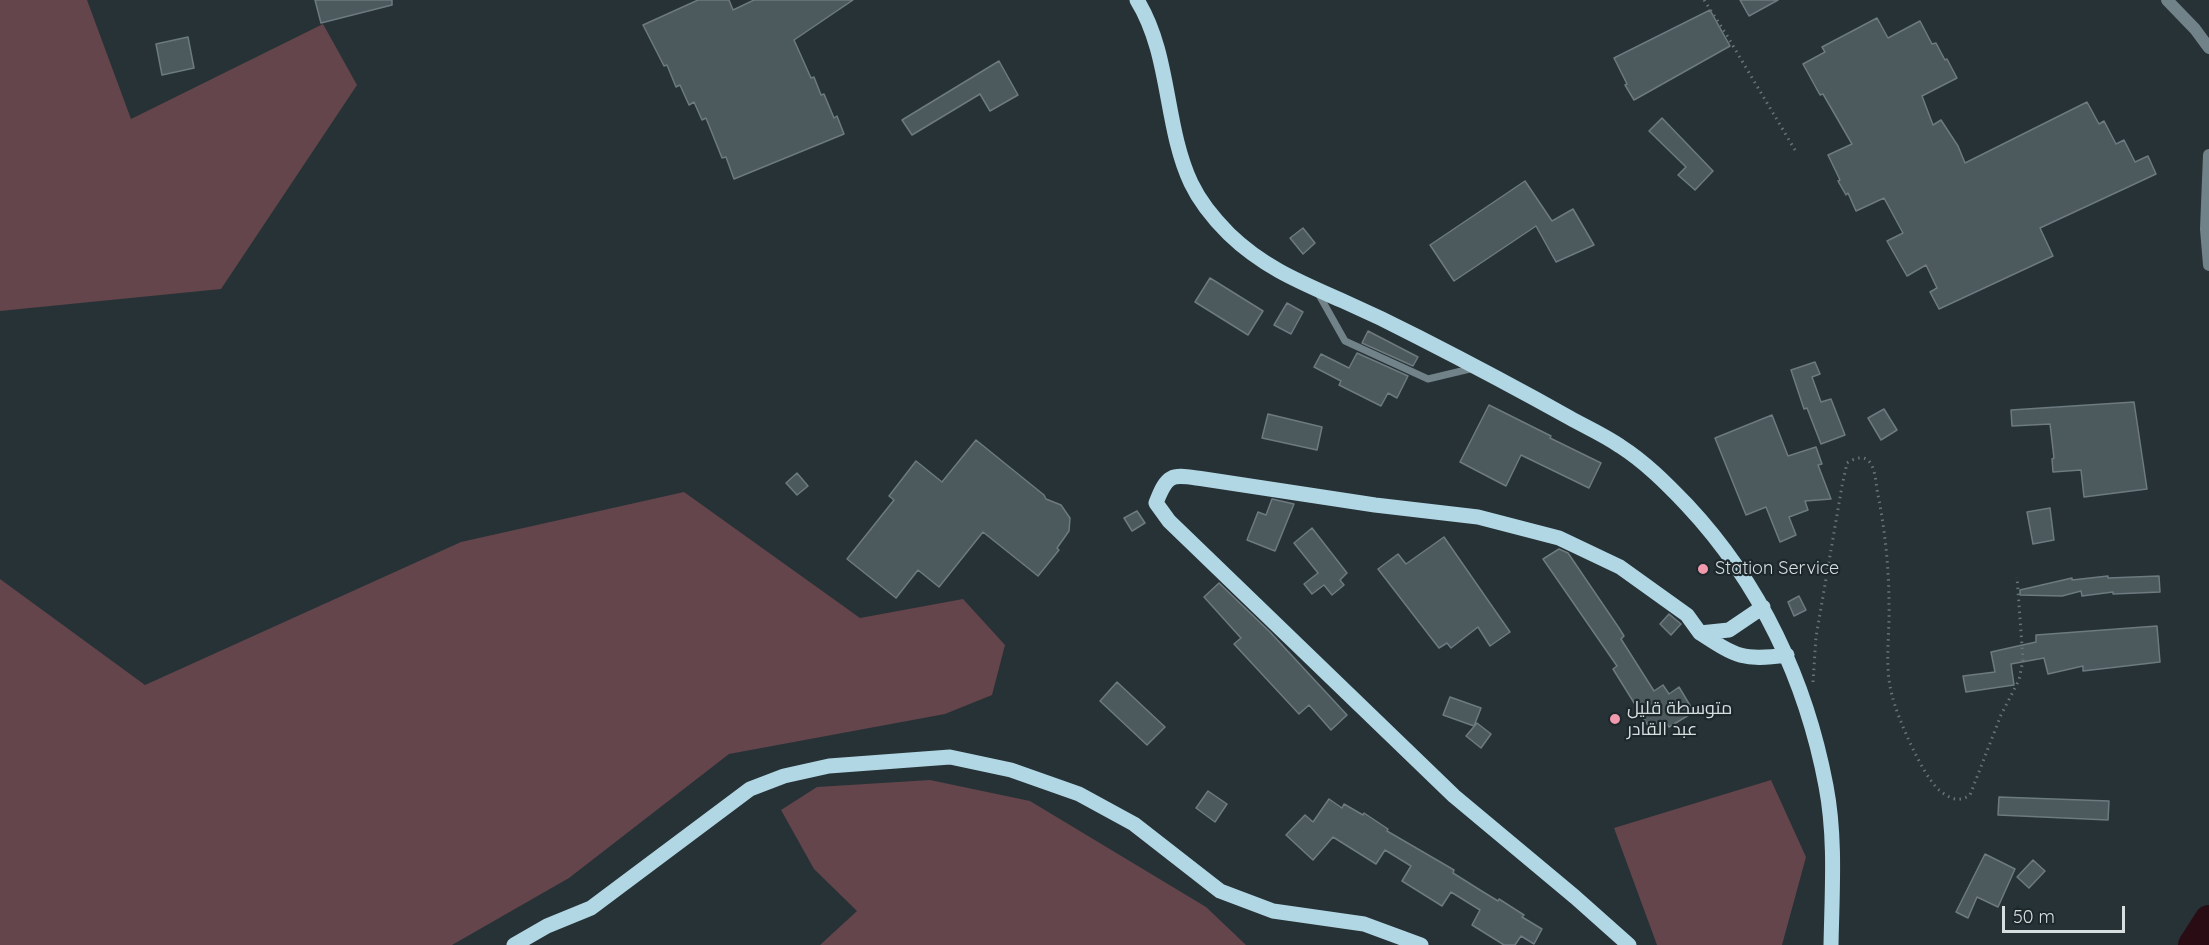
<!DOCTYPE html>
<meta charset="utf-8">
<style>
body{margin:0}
#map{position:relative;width:2209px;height:945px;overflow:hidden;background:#263236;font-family:Quicksand,sans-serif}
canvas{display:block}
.scale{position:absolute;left:2002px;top:906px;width:123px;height:27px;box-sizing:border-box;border:3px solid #d7dee0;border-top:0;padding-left:8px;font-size:18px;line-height:21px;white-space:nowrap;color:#d7dee0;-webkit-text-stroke:4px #1c282c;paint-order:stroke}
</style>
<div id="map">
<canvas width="2209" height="945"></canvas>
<div class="scale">50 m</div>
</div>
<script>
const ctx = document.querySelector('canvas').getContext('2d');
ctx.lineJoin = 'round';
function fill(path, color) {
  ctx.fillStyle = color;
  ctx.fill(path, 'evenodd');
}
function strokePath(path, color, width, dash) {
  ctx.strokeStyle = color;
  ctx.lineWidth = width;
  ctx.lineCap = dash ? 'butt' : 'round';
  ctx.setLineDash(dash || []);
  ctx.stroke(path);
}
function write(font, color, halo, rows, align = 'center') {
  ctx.font = font + ' Quicksand,Cairo,sans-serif';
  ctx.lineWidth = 4.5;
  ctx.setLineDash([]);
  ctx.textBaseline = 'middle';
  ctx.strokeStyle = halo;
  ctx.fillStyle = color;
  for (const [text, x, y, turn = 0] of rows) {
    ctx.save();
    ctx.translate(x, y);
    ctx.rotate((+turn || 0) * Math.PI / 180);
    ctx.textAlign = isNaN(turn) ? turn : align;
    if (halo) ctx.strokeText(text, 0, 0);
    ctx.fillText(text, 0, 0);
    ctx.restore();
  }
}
fill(new Path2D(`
 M0,0h87l44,119 192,-95 34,61 -136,204 -221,22z
 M684,492l176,126 103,-19 42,46 -13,50 -47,19 -216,40 -160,124 -117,67h-452v-366l145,106 316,-143z
 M930,780l100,21 176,106 40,38h-426l37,-34 -43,-42 -33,-59 36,-23z
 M1771,780l35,77 -24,88h-125l-43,-117z`), '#63454b');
strokePath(new Path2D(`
 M2193,945l16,-25`), '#2a0c14', 30);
const building = new Path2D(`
 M315,0h77v5l-71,18z
 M698,0h31l4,10 21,-10h99l-59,40 17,38 3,-1 7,18 3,-1 10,24 3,-2 7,18 -110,45 -8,-22 -4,1 -16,-40 -4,2 -8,-18 -5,3 -9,-20 -4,2 -9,-22 -3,1 -21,-41z
 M1740,0h38l-29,16z
 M1710,10l20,36 -96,54 -9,-15 2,-1 -13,-26z
 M1877,18l11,20 32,-17 12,23 4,-1 9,17 2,-1 10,19 -35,18 11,29 8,-5 17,26 7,17 122,-61 12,22 5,-3 12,23 8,-4 11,22 13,-6 8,18 -116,54 13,28 -114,53 -9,-17 7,-4 -11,-23 -19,11 -20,-35 16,-8 -19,-35 -28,13 -8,-18 -2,2 -8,-14 2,-1 -12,-25 24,-11 -29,-50 -3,1 -17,-31 22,-12 -3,-5z
 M188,37l6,31 -32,7 -6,-31z
 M999,61l19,34 -28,16 -10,-17 -68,41 -10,-15z
 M1662,118l51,53 -18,19 -17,-15 8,-8 -37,-36z
 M1525,181l27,40 21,-12 21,36 -38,17 -20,-36 -82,55 -24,-36z
 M1303,228l12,15 -12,11 -13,-16z
 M1210,278l53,33 -15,24 -53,-33z
 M1287,303l16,9 -12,22 -17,-9z
 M1368,331l50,26 -5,9 -51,-23z
 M1357,353l51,23 -11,22 -9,-5 -7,13 -42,-21 2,-4 -27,-14 7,-13 28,14z
 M1815,362l5,12 -8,3 9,25 10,-3 14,36 -24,9 -14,-36 -3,1 -13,-39z
 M2134,402l13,87 -63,8 -3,-27 -28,2 -1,-13 2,-1 -4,-34 -38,2 -1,-16z
 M1489,405l62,31 -1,2 51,25 -12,25 -68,-33 -15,31 -46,-24z
 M1884,409l13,21 -16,10 -13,-22z
 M1268,414l54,13 -5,23 -55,-12z
 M1772,415l16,41 28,-9 6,17 -4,1 13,34 -26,2 3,9 -19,7 7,18 -16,7 -14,-35 -20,8 -31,-77z
 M976,440l68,55 2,4 15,6 9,13 -1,13 -12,17 2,2 -21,26 -55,-44 -44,55 -21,-17 -22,28 -49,-39 47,-59 -5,-4 27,-35 26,21z
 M797,473l11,13 -11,9 -11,-12z
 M1272,499l22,5 -19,47 -28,-11 11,-28 8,3z
 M2050,508l4,32 -21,4 -6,-32z
 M1137,511l8,12 -13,8 -8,-13z
 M1312,528l35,45 -7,7 4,5 -12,10 -8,-10 -12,9 -8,-10 14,-11 -24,-30z
 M1444,537l66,95 -20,14 -12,-19 -27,21 -4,-5 -8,5 -61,-79 20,-15 8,10z
 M1559,549l9,4 51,75 5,8 -3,3 33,52 9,-6 6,9 10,-7 15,25 -25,15 -4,-6 -14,9 -38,-61 4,-3 -74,-107z
 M2108,576v2l51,-2 1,16 -47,2v-2l-31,4 -1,-5 -19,5 -42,-1v-5l52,-12v2z
 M1219,583l51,49 77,83 -16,15 -22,-25 -10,9 -65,-70 7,-6 -37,-41z
 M1799,596l7,14 -12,6 -6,-14z
 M1669,614l12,10 -10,11 -11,-11z
 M2157,626l3,36 -77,9v-5l-35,8 -4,-16 -33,6 3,21 -48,7 -3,-16 32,-4 -4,-20 45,-10v-7z
 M1117,682l48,45 -18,18 -47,-44z
 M1450,697l31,11 -7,18 -31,-11z
 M1477,723l14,11 -10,14 -15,-12z
 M1208,791l19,13 -12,18 -19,-14z
 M1999,797l110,4 -1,19 -110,-5z
 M1329,799l13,9 2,-4 19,11 1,-2 24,16 -1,2 67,39 -1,3 27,17 18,11 1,-2 25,16 -2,2 20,12 -8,15 -13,-8 -6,9h-11l-32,-20 8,-15 -29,-18 -9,14 -40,-25 9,-15 -26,-16 -9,14 -43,-27 -20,23 -27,-25 19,-20 8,7z
 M1985,854l30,15 -17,38 -21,-10 -9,21 -12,-6z
 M2033,860l12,11 -16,17 -12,-11z`);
fill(building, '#4c595d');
strokePath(building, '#6d7a7f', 1.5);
strokePath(new Path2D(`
 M1704,0l22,34 69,116
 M1813,682l3,-45 26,-151 5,-23c8,-5 18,-9 24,1 5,8 5,23 7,31 7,35 11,74 11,109 1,31 -5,61 3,91 5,22 30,79 46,94 9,8 20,15 32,6l31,-80 18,-35 4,-20 -6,-83`), '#687376', 3, [1.5, 4.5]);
strokePath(new Path2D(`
 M1318,293l27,48 83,38 46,-11`), '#718389', 7);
strokePath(new Path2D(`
 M2167,0l28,29 14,19
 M2209,155l-3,74 3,36`), '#718389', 12);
strokePath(new Path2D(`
 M1137,0c34,55 27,125 54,183 9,19 23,36 38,51 34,33 71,48 114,67 25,11 50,23 75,36 51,26 102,53 152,81 16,9 34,17 50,28 25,16 46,37 67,59 73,78 119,175 139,281 10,52 6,106 5,159
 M1700,633c37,24 43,28 87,22
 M514,945l33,-19 44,-18 159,-119 34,-13 45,-10 121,-9 61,13 68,24 55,30 86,67 53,20 91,13 57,21
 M1629,945l-54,-48 -121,-101 -285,-275 -13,-18c12,-32 17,-28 48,-24l171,26 103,12 81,21 61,29 67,48 13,18 29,-3 34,-23`), '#b1d6e4', 15);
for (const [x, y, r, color] of [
 [1703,569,6,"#f29aad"],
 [1615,719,6,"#f29aad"]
]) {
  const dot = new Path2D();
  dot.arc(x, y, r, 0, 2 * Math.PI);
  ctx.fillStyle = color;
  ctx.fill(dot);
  strokePath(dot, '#1c282c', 2);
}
write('18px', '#d7dee0', '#1c282c', [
 ["Station Service",1715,569],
 ["متوسطة قليل",1627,709],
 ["عبد القادر",1627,730]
], 'left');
</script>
